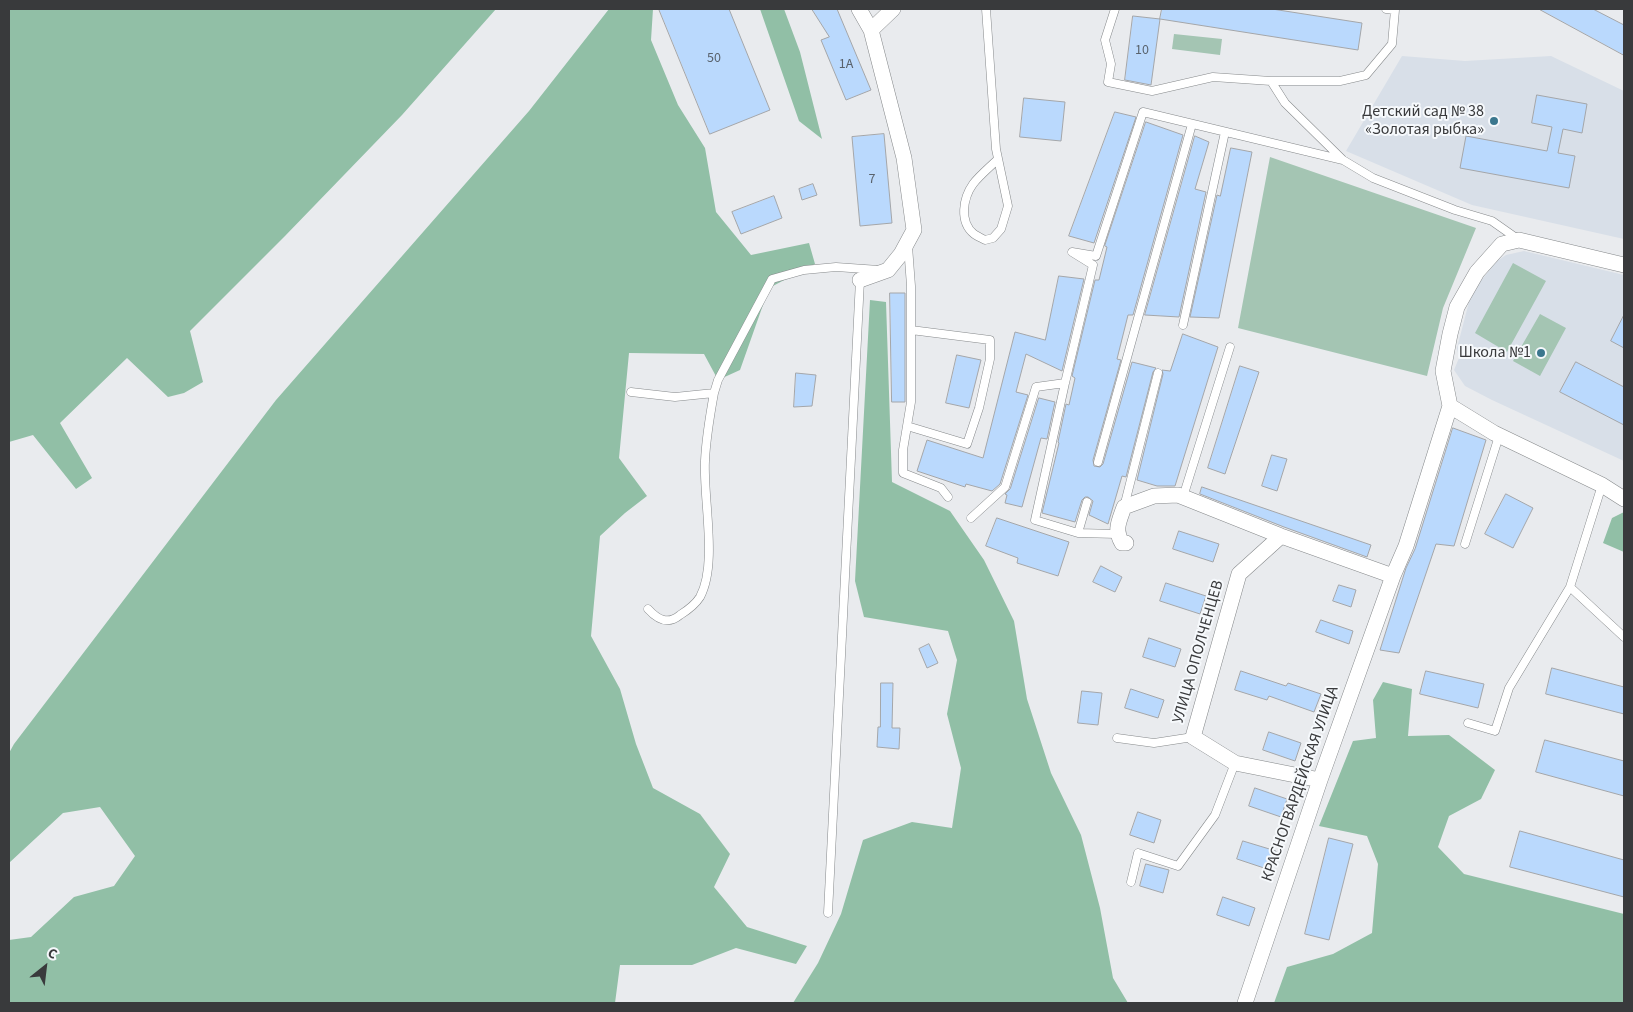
<!DOCTYPE html>
<meta charset="utf-8">
<style>
body{margin:0}
#map{position:relative;width:1633px;height:1012px;overflow:hidden;background:#e9ebee;font-family:"Source Sans 3",sans-serif}
canvas{display:block}
.frame{position:absolute;inset:0;border:10px solid #393a3c;pointer-events:none}
.north{position:absolute;left:20px;top:942px;width:50px;height:50px;-webkit-text-stroke:4px #f6f9fc;paint-order:stroke;rotate:29deg;font-size:14px;font-weight:700;line-height:20px;text-align:center;color:#393a3c}
.north::after{content:'';display:block;margin:auto;width:18px;height:22px;background:#393a3c;clip-path:polygon(50% 0,100% 100%,50% 72%,0 100%)}
</style>
<div id="map">
<canvas width="1633" height="1012"></canvas>
<div class="frame"></div>
<div class="north">С</div>
</div>
<script>
const ctx = document.querySelector('canvas').getContext('2d');
ctx.lineJoin = 'round';
function fill(path, color) {
  ctx.fillStyle = color;
  ctx.fill(path, 'evenodd');
}
function strokePath(path, color, width, dash) {
  ctx.strokeStyle = color;
  ctx.lineWidth = width;
  ctx.lineCap = dash ? 'butt' : 'round';
  ctx.setLineDash(dash || []);
  ctx.stroke(path);
}
function write(font, color, halo, rows, align = 'center') {
  ctx.font = font + ' "Source Sans 3",sans-serif';
  ctx.lineWidth = 4;
  ctx.setLineDash([]);
  ctx.textBaseline = 'middle';
  ctx.strokeStyle = halo;
  ctx.fillStyle = color;
  for (const [text, x, y, turn = 0] of rows) {
    ctx.save();
    ctx.translate(x, y);
    ctx.rotate((+turn || 0) * Math.PI / 180);
    ctx.textAlign = isNaN(turn) ? turn : align;
    if (halo) ctx.strokeText(text, 0, 0);
    ctx.fillText(text, 0, 0);
    ctx.restore();
  }
}
fill(new Path2D(`
 M1402,56l63,5 86,-5 73,35v148l-152,-34 -126,-54z
 M1524,251l100,24v186l-132,-61 -27,-14 -11,-16 5,-12 -2,-10 12,-46 11,-20 17,-21 9,-6z`), '#d8dfe8');
fill(new Path2D(`
 M1174,34l48,5 -2,16 -48,-6z
 M1270,157l206,71 -33,80 -16,68 -189,-48z
 M1513,263l33,18 -39,71 -32,-19z
 M1540,314l26,14 -26,48 -27,-15z`), '#a4c5b3');
fill(new Path2D(`
 M9,9h487l-94,106 -117,121 -95,95 13,51 -19,11 -16,4 -41,-39 -67,65 32,55 -16,11 -43,-54 -24,7z
 M609,9h44l-2,31 27,65 27,43 11,64 35,43 58,-12 6,21 -46,24 -29,82 -22,10 -14,-26 -75,-1 -10,105 28,38 -22,17 -25,23 -9,100 29,53 16,55 17,44 47,26 30,40 -16,33 33,40 60,19 -11,18 -60,-16 -44,17h-72l-5,38h-606v-63l22,-3 43,-40 40,-11 21,-30 -35,-49 -37,6 -54,50v-110l5,-9 262,-344 253,-289z
 M760,9h24l16,43 22,87 -23,-18z
 M870,300l16,2 6,180 58,29 34,49 30,61 13,78 24,74 30,62 19,73 13,70 15,25h-335l25,-40 23,-49 22,-74 49,-18 40,6 9,-60 -14,-54 10,-54 -9,-29 -84,-14 -9,-36z
 M1624,512v40l-21,-9 9,-25z
 M1383,682l29,7 -4,47 41,-1 46,35 -14,29 -32,17 -11,31 26,27 160,40v89h-350l13,-36 46,-13 39,-21 6,-69 -11,-28 -48,-10 34,-85 23,-3 -3,-38z`), '#91bfa6');
const building = new Path2D(`
 M659,9h70l41,101 -60,24z
 M812,9h25l34,81 -25,10 -25,-60 8,-3z
 M1162,9h110l90,14 -4,27 -198,-31z
 M1539,9h54l31,16v30z
 M1133,16l27,3 -9,66 -26,-5z
 M1537,95l50,9 -5,29 -19,-4 -5,24 17,3 -6,32 -109,-20 6,-32 81,15 5,-24 -20,-4z
 M1024,98l41,4 -4,39 -41,-4z
 M1115,112l21,5 -42,126 -25,-7z
 M1146,122l37,13 -50,180h-5l-11,44 4,1 -28,100 1,6 6,1 3,-3 29,-102 24,6 -3,4 -27,105 -4,-1 -14,48 -19,-9 4,-14 -5,-4h-3l-3,3 -7,22 -33,-9 17,-70 -1,-1 8,-38 3,1 6,-27 -3,-2 23,-96h4l8,-33 -2,-1z
 M884,134l8,89 -32,3 -8,-89z
 M1195,136l14,6 -14,47 11,3 -27,125 -34,-2z
 M1231,148l21,4 -33,166 -29,-1 27,-122 3,1z
 M813,184l4,11 -15,5 -3,-11z
 M774,196l8,22 -41,16 -9,-22z
 M1059,276l25,3 -22,92 -36,-17 -10,38 12,3 -28,89 -8,7 -26,-7 -1,3 -48,-16 10,-31 56,18 32,-126 30,8z
 M890,293h15v109h-13z
 M1624,315v33l-13,-7z
 M1183,334l35,13 -43,139h-18l-20,-6 26,-106 -1,-4 8,1z
 M957,355l24,5 -12,48 -23,-5z
 M1576,362l48,25v38l-64,-33z
 M1240,366l19,6 -34,102 -17,-6z
 M796,373l20,2 -4,31 -18,1z
 M1039,398l16,4 -8,37 -6,-1 -19,69 -17,-4 2,-8 -2,-1 5,-5z
 M1453,428l33,12 -32,106 -18,-2 -37,109 -19,-3 26,-82 9,-19z
 M1272,455l15,4 -10,32 -15,-5z
 M1202,487l169,58 -4,12 -83,-30 -84,-33z
 M1506,494l27,14 -20,40 -28,-14z
 M997,518l72,24 -11,34 -41,-13 1,-5 -32,-12z
 M1179,531l40,13 -6,18 -40,-13z
 M1101,566l21,11 -7,15 -22,-10z
 M1166,583l40,13 -6,18 -40,-13z
 M1339,585l17,5 -5,17 -18,-6z
 M1321,620l32,11 -4,13 -33,-12z
 M1149,638l32,11 -6,18 -32,-10z
 M929,644l9,19 -11,5 -8,-19z
 M1552,668l72,19v27l-78,-20z
 M1241,671l45,15 2,-3 33,11 -7,18 -45,-16 -2,4 -32,-10z
 M1426,671l58,13 -6,24 -58,-14z
 M881,683h12l-1,45h8l-1,21 -22,-2 1,-20h2z
 M1131,689l33,11 -6,18 -33,-10z
 M1082,691l20,2 -4,32 -20,-2z
 M1269,732l32,11 -6,18 -32,-11z
 M1545,740l79,21v35l-88,-24z
 M1255,788l32,11 -6,18 -32,-11z
 M1138,812l23,8 -7,23 -24,-8z
 M1520,831l104,29v37l-114,-30z
 M1329,838l24,6 -24,96 -24,-6z
 M1243,841l33,10 -6,19 -33,-11z
 M1146,864l23,6 -6,23 -23,-7z
 M1223,897l32,11 -6,18 -32,-11z`);
fill(building, '#bad9fd');
strokePath(building, '#a4a6a9', 1);
const service = new Path2D(`
 M986,9l10,140 12,57 -7,23 -8,9 -8,2c-4,-2 -8,-4 -11,-6 -15,-12 -11,-36 -1,-50 7,-9 17,-17 25,-25
 M1115,9l-10,31 6,24 -3,18 44,9 61,-14 58,4
 M1386,9l9,1 -3,34 -26,31 -26,6h-69l14,22 58,57 30,18 82,32 37,11 27,19
 M908,246l3,40v116l-8,48v23l38,15 7,9
 M1183,325l42,-193
 M1065,383l-30,137 43,13
 M631,392l44,5 39,-4 4,-13 54,-101 32,-9 32,-3 43,3
 M907,426l60,18 12,-36 11,-49v-19l-79,-10
 M1098,462l94,-338
 M1602,485l-32,102 54,50
 M1183,497l47,-150
 M1087,502l-9,31 39,1
 M1124,507l34,-134
 M971,518l34,-31 31,-100 29,-4 28,-118 -21,-13 24,4 47,-144 200,48
 M1465,544l34,-108
 M648,609c10,11 20,16 32,6 8,-5 15,-10 20,-18 18,-33 3,-98 5,-136 1,-23 5,-46 9,-68
 M1468,723l27,8 14,-43 61,-101
 M1117,738l37,5 39,-6
 M1131,882l7,-29 40,13 37,-51 20,-52
 M828,913l32,-633`);
const minor = new Path2D(`
 M859,9l12,21 33,128 10,72 -13,24 -13,16 -28,10
 M871,30l22,-21
 M1624,265l-105,-25 -17,4 -25,28 -20,35 -7,27 -7,37 7,35 44,27 108,52 22,14
 M1281,536l-42,38 -46,163 42,26 85,17
 M1126,543h-4c-8,-14 -3,-21 2,-36l30,-11 24,-1 103,41 112,40 13,-30 44,-140
 M1245,1003l75,-223 73,-204`);
strokePath(service, '#86898b', 9);
strokePath(minor, '#86898b', 16);
strokePath(service, '#fff', 8);
strokePath(minor, '#fff', 15);
for (const [x, y, r, color] of [
 [1494,121,5,"#3b778e"],
 [1541,353,5,"#3b778e"]
]) {
  const dot = new Path2D();
  dot.arc(x, y, r, 0, 2 * Math.PI);
  ctx.fillStyle = color;
  ctx.fill(dot);
  strokePath(dot, '#f6f9fc', 2);
}
write('14px', '#59626c', null, [
 ["10",1142,51],
 ["50",714,59],
 ["1А",846,65],
 ["7",872,180]
]);
write('16px', '#393a3c', '#f6f9fc', [
 ["Детский сад № 38",1484,112],
 ["«Золотая рыбка»",1484,130],
 ["Школа №1",1531,353]
], 'right');
write('16px', '#393a3c', '#f6f9fc', [
 ["УЛИЦА ОПОЛЧЕНЦЕВ",1199,652,-74],
 ["КРАСНОГВАРДЕЙСКАЯ УЛИЦА",1301,784,-71]
]);
</script>
